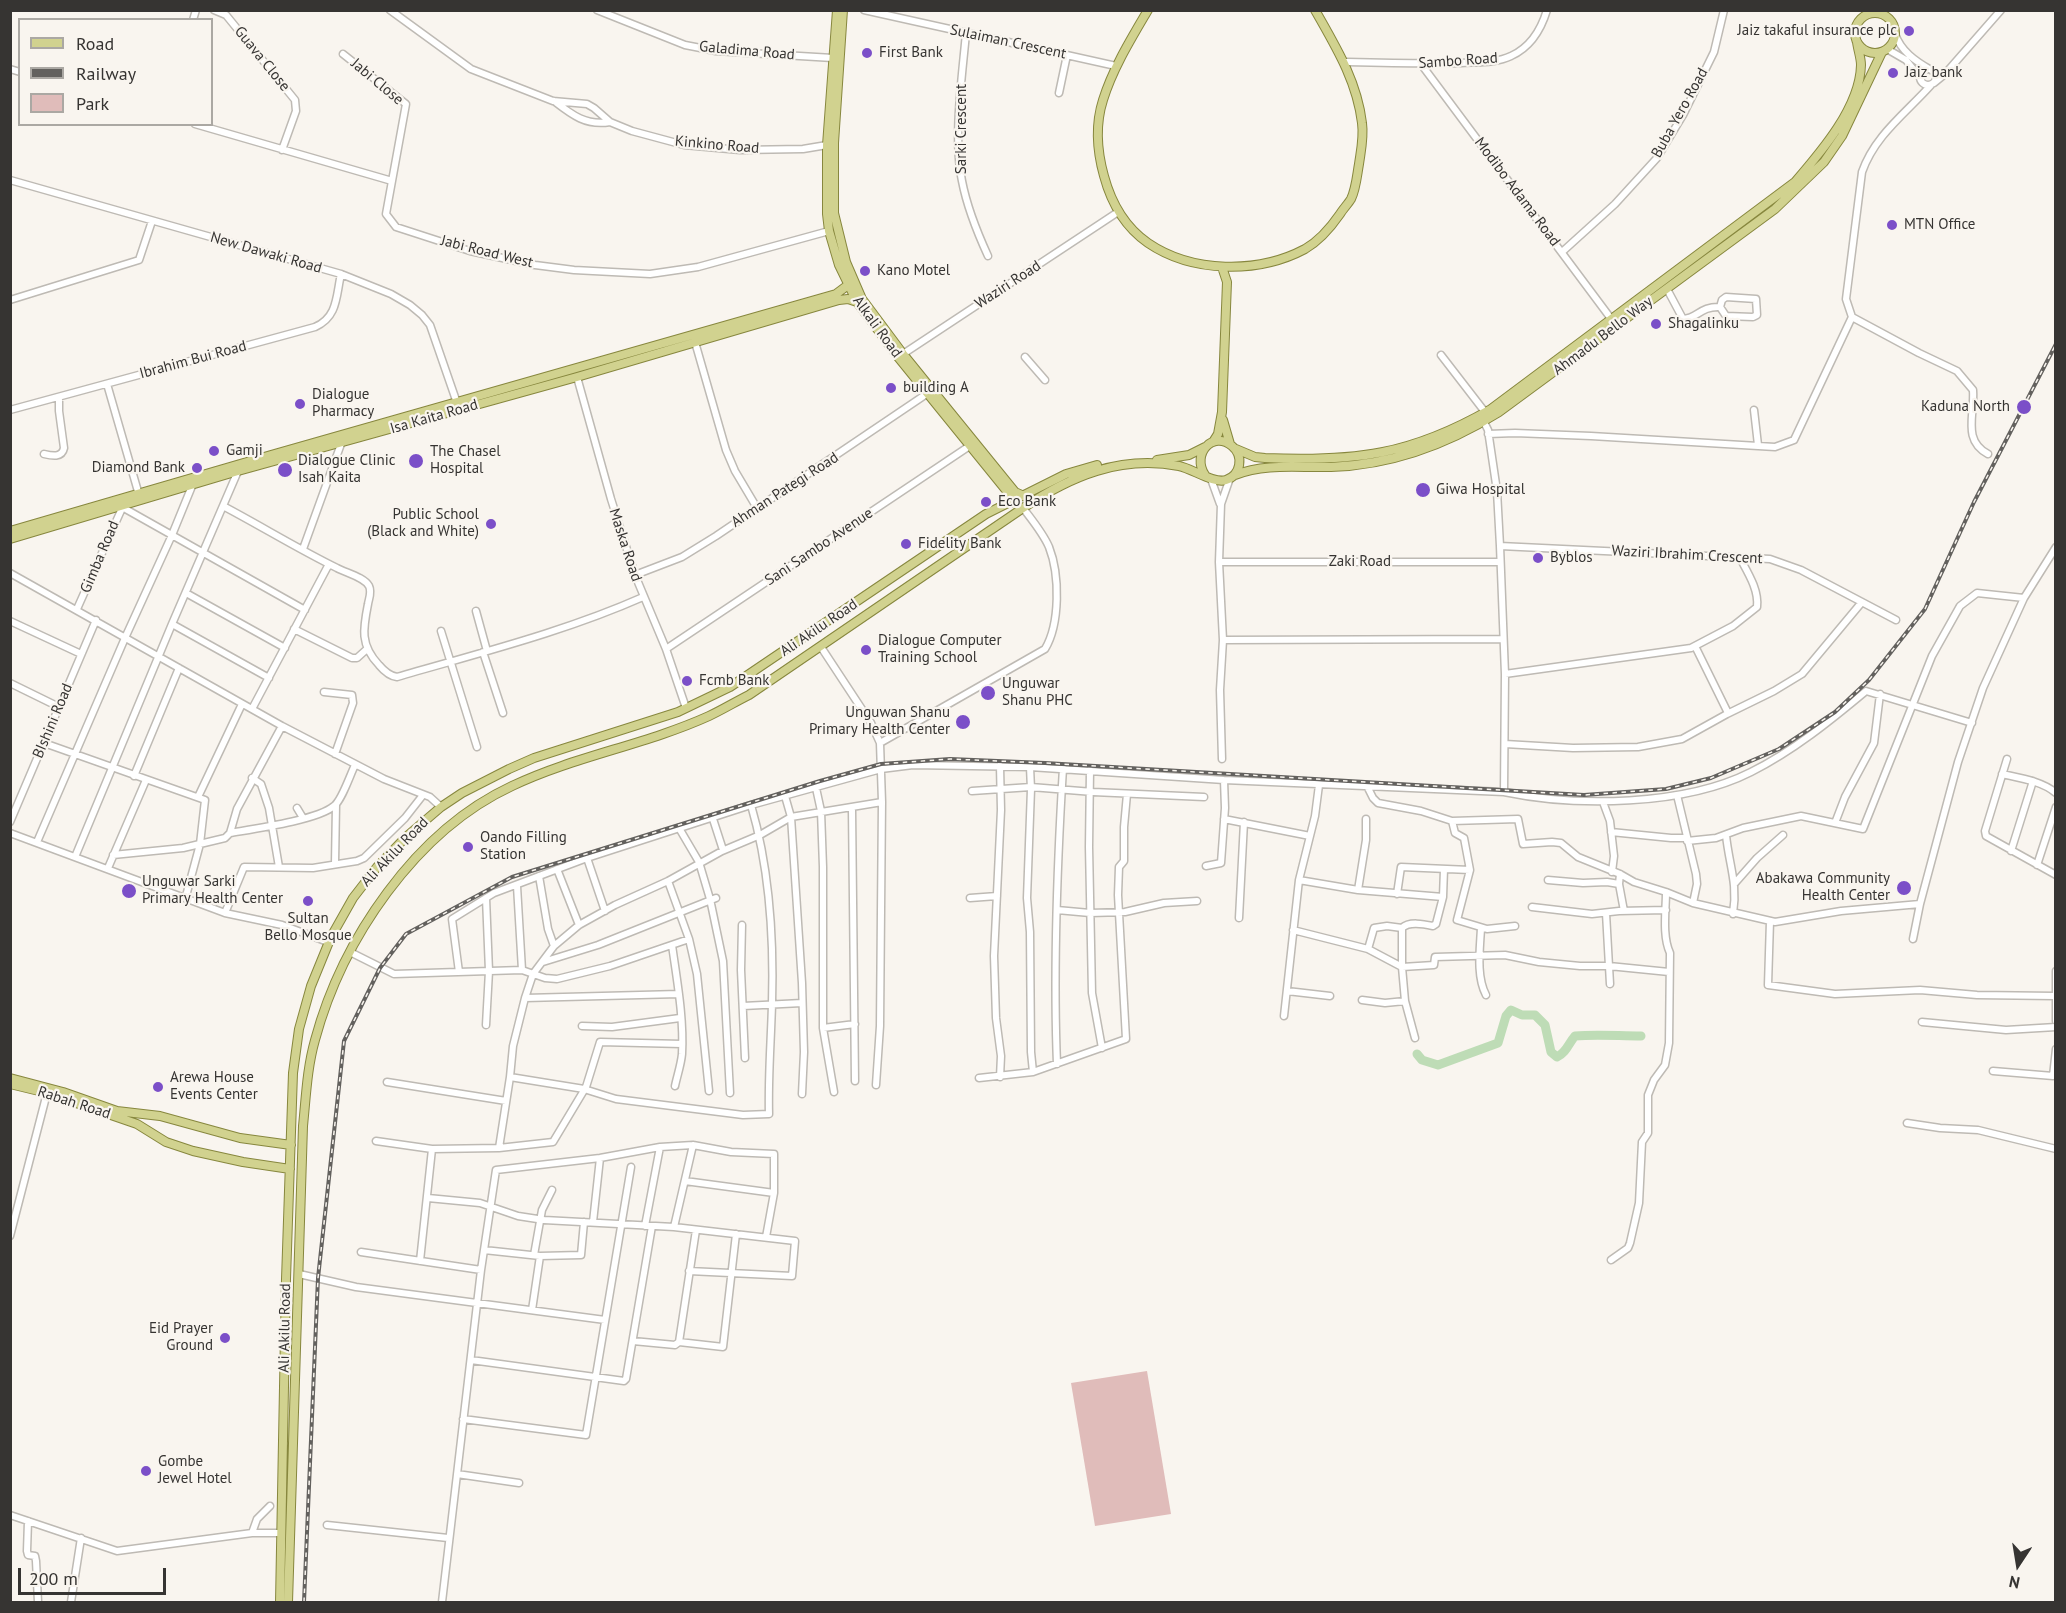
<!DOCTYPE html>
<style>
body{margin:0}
#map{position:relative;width:2066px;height:1613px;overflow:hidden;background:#f9f5ef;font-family:"PT Sans",sans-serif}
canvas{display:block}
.frame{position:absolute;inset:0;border:12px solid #363432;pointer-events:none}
.legend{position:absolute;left:18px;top:18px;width:195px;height:108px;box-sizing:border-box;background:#f9f5ef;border:2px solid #aba8a3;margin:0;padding:8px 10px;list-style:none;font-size:18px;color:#363432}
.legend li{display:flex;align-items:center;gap:12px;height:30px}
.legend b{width:30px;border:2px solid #aba8a3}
.north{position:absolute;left:1988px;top:1535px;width:60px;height:60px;-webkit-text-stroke:4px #f9f5ef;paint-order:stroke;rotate:192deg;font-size:16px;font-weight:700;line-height:24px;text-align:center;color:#363432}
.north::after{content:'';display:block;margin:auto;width:21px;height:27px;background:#363432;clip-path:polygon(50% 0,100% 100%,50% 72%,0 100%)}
.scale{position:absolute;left:18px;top:1568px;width:148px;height:27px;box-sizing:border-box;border:3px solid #363432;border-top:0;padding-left:8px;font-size:18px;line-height:21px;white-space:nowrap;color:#363432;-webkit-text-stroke:4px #f9f5ef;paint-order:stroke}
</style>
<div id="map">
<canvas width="2066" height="1613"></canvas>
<div class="frame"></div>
<ul class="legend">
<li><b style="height:8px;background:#d1d28f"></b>Road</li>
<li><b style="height:8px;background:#63615e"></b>Railway</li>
<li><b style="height:16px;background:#e0bcba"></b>Park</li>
</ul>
<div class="north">N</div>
<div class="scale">200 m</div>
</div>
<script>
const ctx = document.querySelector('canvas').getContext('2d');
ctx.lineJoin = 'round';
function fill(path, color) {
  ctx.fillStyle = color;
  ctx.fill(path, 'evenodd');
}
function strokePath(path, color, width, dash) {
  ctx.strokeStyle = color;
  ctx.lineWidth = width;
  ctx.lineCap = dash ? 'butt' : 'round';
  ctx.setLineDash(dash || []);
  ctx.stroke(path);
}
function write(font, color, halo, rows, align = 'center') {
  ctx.font = font + ' "PT Sans",sans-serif';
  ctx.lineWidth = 4.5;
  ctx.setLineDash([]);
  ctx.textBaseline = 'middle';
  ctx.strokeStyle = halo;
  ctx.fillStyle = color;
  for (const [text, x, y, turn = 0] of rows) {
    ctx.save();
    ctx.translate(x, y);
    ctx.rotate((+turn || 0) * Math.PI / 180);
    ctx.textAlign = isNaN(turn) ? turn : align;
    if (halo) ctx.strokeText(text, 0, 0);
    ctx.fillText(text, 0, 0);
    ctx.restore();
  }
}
fill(new Path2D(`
 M1147,1371l24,143 -76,12 -24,-143z`), '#e0bcba');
strokePath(new Path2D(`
 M1417,1054l5,6 16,5 60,-22 8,-27 5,-6 11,5h13l10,10 6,27 6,5c10,-5 11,-13 18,-21 22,-2 44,0 66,0`), '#bedcb6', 9);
const minor = new Path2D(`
 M214,10l12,5 69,85 1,11 -14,39
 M390,10l81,59 82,32 34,3 7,4 16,14 22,9 52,14 56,5 63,-1 24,-4
 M597,10l88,35 31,6 117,7
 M864,10l252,56
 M193,20l3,-10
 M966,33c-4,45 -13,105 -4,148 5,26 15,51 26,75
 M1895,34c6,17 20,27 36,36
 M1887,49l19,11 15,19
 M343,54l63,50 -14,77
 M1345,62c39,1 77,2 116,1 16,-1 36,0 50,-7 20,-9 30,-26 36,-46
 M1421,64l191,256
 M10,69l10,3
 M1920 77a8 8 0 1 1 16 0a8 8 0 1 1-16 0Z
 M1934,83l11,-9 56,-64
 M1931,85c-25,28 -56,50 -69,87l-16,127 6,18 67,36 38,18 16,19c2,25 -11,50 15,64
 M1059,93l8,-38
 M554,101c18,14 32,25 56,21
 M195,124l197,57 -6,33 10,13 74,24 65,14 39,5 76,4 48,-7 131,-36
 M10,180l331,94 50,20 19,11 12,10 8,10 27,78
 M1562,252l53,-48 42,-46 26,-43 31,-63 10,-42
 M1667,289l16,30c14,0 17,-13 37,-12
 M1726,297l30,2 1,16 -4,2 -27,-1 -6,-9 2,-7z
 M10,300l129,-40 13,-39
 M695,342l31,108 9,21 22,37
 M1441,355l44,57
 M900,356l218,-144
 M1025,357l20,23
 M577,377l34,122 24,76 31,74 20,59
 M107,384l32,111
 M10,410l305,-83c23,-10 21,-31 26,-53
 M1754,410l4,35
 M1484,422l4,8 9,61 3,55 5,128 -1,118
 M1488,434l27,-1 76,3 184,11 19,-7 58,-123
 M44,454c8,2 18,4 20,-6l-5,-37v-12
 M1211,479l9,25
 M223,506c38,20 75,43 114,62 9,5 27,9 32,18 3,6 0,12 -1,18 -5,25 -8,41 11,61 5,6 10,11 18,12 82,-24 167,-45 246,-80
 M122,507l183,103
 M1500,546l270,13 31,11 95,50
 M303,549l38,-105
 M1219,562h281
 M10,573l272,153 102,53 46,18 11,10
 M635,575l47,-18 34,-21 212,-143
 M186,593l99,55
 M77,609l46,-103
 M476,611l11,40
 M10,621l71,33
 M172,624l97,54
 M294,629l58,29h5l10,-9
 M441,631l36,116
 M1223,640l280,-1
 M1695,646l33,67
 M821,647l50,76 9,20 2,59 -1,109 -1,115 -4,59
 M666,649l305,-204
 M483,652l20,61
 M1505,674l186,-26 42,-22 24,-19c2,-17 -9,-34 -17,-49
 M10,683l49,24
 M324,692l28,3 1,8 -18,51
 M252,709l77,-145
 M44,743l161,57 -5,44 -14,52
 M880,743l165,-94c15,-25 15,-74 4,-102 -6,-14 -17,-27 -26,-39
 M1505,744l68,4 65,-1 44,-8 45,-25 47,-23 28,-17 60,-72
 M1222,759l-2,-69 3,-50 -4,-78 2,-58 9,-26
 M2007,759l-22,72 1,5 70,39
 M1000,766l1,44 -7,146 2,62 5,38 -1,21
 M1030,767l1,22 -4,109 3,34 1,120 2,20
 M1090,770l-1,77 3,146 10,55
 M2002,774c18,4 40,7 54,19
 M134,776l45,-108
 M252,778l9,6 8,24 10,59
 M1367,786l6,12 5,5 43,8 31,10 66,-2 5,25 29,-2 9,1 17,14 42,17 14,8 32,10 27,11 82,19 66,-11 79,-7
 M816,788l5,23 2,56v161l11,64
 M972,791l59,-4 62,5 111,5
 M1677,795l19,79 1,10 -4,19
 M785,796l6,21 11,166 2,69 -2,42
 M198,797l44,-93
 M1603,802l7,19 4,35 -2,16
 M297,808l6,10
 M852,809l3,272
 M713,819l10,31
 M1224,819l86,17
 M1452,821l3,12 9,5 6,32 -13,50 30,9 28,-3
 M10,822l86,-202
 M1835,823l10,-26 29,-54 6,-49
 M679,828l20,34 11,37 13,62 7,132
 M1611,832l60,6h16
 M10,833l215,80
 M230,833l7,-24 45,-83
 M1726,835c3,30 12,48 7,79
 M1687,841l29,-3 27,-10 58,-12 62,13 69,-173 28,-50 17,-13 47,5
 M37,842l88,-204 47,-103 20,-49
 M2011,851l22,-70
 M113,855l70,-7 42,-10 5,-5c23,-4 88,-13 104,-27 8,-6 16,-31 21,-41
 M75,857l97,-233 66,-153
 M587,858l18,53
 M335,864l1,-59
 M2037,865l19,-58
 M1206,866l15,-3 4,-55 -1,-28
 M108,868l38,-88
 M557,869l22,56
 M539,876l9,53 6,17
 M1299,880l59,10 85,7
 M1548,880l35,3 24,-1 12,2 1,-10
 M668,881l21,58 8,35 12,117
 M1735,883l22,-25 26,-23
 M1619,884l5,27
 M517,886l5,84
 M1358,890l8,-50v-21
 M1397,894l4,-27 69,3
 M486,898l3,73 -3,54
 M970,898l27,-2
 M1532,907l60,7 27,-3 47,-1
 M1057,910l33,3 35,-1 39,-9 33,-2
 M1606,913l4,71
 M1239,918l5,-96
 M1770,921l-2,64 67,9 85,-4 57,5 78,1
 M742,925l-1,45 4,88
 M1402,928v39l32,-2 1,-8 70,-2 34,7 41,4h29l60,6
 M1481,928c-1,21 -5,48 5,67
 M1293,930l75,19 6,-21 13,-2 15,2c7,-7 22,-4 31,-2l3,-2 7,-27 1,-28
 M1913,939l7,-35 38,-142 25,-74 41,-90 32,-51
 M328,942l-46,-17 -57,-12 19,-46 69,1 44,-7 7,-3 41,-40 18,-23
 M672,945c5,36 12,73 10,109 -1,11 -5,22 -7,32
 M1368,949l34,18 3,34 10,37
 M350,952l44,22 128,-4 23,8 12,1 53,-13 79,-27
 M543,962l55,-17 118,-47
 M2056,971v50
 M459,972l-7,-53 42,-26 93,-35 164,-53 130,-36 32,-4 117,2 194,13 280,12c72,15 180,14 247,-20 42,-21 79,-51 115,-81l106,32
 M1287,991l43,5
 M525,998l154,-4
 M1362,1000l23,3 20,-2
 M743,1006l59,-3
 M1284,1016l15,-136 16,-64 4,-31
 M1922,1022l84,8 50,-3
 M582,1026l30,1 68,-9
 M823,1028l32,-4
 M1057,1064c-4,-98 0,-197 6,-296
 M1993,1071l60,5 3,-27
 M510,1077l74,12 32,10 127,16 26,-1c-1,-37 2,-73 3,-110 2,-67 -2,-134 -21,-199
 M979,1078l54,-6 93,-33 -8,-144 1,-28 5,-6v-34l3,-33
 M387,1082l119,19
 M1907,1123l33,5 38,2 78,19
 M376,1141l56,8 67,-1 54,-6 33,-55 14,-45 82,2
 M499,1148l11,-71 3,-31 12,-48 8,-24 21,-28 25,-21 36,-20 53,-24 54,-30 38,-16 31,-18 91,-15
 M685,1181l89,12
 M428,1198l52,5 38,13 26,4 130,7 121,14 -3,35 -103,-5
 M593,1222l7,-64
 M645,1226l15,-79
 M674,1227l19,-82
 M10,1236l37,-143
 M484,1250l56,6 41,-1 3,-33
 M361,1252l120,18
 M534,1255l8,-45 10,-20
 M1611,1260l17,-12 2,-5 9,-40 3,-61 6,-9v-38l6,-15 11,-15 4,-22 1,-90c-8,-17 -4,-43 -4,-61
 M420,1261l12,-112
 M299,1274l57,13 249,33
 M532,1310l8,-54
 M633,1341l42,4 4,-3 44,5 13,-113
 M679,1342l17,-112
 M471,1360l153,21 2,-2 26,-153
 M463,1419l123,16 45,-268
 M457,1474l62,9
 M10,1515l107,36 135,-18h29
 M28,1521l-1,30 1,4 7,1 1,5 2,41
 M327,1525l121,13
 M252,1533l5,-14 13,-13
 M71,1602l10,-64
 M442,1602l39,-332 15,-100 104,-12 60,-11 33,-2 38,7 43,2v39l-8,44`);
const major = new Path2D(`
 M837,10l-10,135v69l2,17 10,34 18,37 41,55 112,138 1,8
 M843,10l-9,133v70l12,49 16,37 41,55 112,138 9,4
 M1148,10c-17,29 -35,58 -45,90 -8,25 -6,51 1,76 7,26 21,51 44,67 44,30 110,31 157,6 14,-8 26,-22 35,-35 3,-5 8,-10 11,-15 5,-10 6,-24 8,-35 2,-14 5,-27 3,-41 -5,-42 -26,-76 -47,-113
 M1855 33a20 20 0 1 1 40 0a20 20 0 1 1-40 0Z
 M1223,420l7,24
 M1213,442l5,-8 4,-22 5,-130 -5,-15
 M1236,449l19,8 10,1c90,4 146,-3 226,-49l304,-227c26,-30 65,-75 66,-117 0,-7 -3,-15 -4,-23
 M1157,460l32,-5 16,-8
 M1235,475c31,-12 63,-7 96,-8 60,-2 117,-23 168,-55l276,-203 49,-47 18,-26 40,-84
 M10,531l261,-76 565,-161 12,-9
 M10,539l228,-68 339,-94 262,-77 9,-1 9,3
 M10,1078l53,14 54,19 43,5 80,22 51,7
 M10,1084l37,9 90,31 29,18 27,9 50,11 47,7
 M280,1602l6,-323 7,-206 6,-44 12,-43 20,-49 22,-39 24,-31 29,-30 35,-30 21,-14 47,-24 25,-11 144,-46 52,-25 256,-173 80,-40 31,-9
 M288,1602l15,-476c3,-29 4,-58 12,-86 27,-100 100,-209 197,-254 63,-30 133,-41 197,-70 13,-6 26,-14 40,-21l274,-187c48,-32 97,-53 156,-42 14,3 35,18 47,14 15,-5 18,-24 6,-34 -19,-16 -41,8 -27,29`);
strokePath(minor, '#bebab4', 9);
strokePath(major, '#87873e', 10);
strokePath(minor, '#fff', 6);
strokePath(major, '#d1d28f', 8);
const rail = new Path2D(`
 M304,1602l14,-324 26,-237 36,-73 26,-34 106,-57 308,-96 61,-17 69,-5 95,4 539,32 82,-6 45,-11 68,-29 56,-37 34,-32 56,-71 49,-107 82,-158`);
strokePath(rail, '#63615e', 4);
strokePath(rail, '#f9f5ef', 1.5, [4.5]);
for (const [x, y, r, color] of [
 [1909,31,6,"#7b4fc8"],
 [867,53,6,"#7b4fc8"],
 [1893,73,6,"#7b4fc8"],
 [1892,225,6,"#7b4fc8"],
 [865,271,6,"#7b4fc8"],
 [1656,324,6,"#7b4fc8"],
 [891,388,6,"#7b4fc8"],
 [300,404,6,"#7b4fc8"],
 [2024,407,8,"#7b4fc8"],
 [214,451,6,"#7b4fc8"],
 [416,461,8,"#7b4fc8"],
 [197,468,6,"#7b4fc8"],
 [285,470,8,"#7b4fc8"],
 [1423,490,8,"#7b4fc8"],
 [986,502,6,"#7b4fc8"],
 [491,524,6,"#7b4fc8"],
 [906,544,6,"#7b4fc8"],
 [1538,558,6,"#7b4fc8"],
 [866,650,6,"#7b4fc8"],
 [687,681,6,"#7b4fc8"],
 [988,693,8,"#7b4fc8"],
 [963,722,8,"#7b4fc8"],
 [468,847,6,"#7b4fc8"],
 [1904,888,8,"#7b4fc8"],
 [129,891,8,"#7b4fc8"],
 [308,901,6,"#7b4fc8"],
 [158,1087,6,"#7b4fc8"],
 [225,1338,6,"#7b4fc8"],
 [146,1471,6,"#7b4fc8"]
]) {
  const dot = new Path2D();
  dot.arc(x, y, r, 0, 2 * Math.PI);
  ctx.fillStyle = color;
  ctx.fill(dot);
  strokePath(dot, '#f9f5ef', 2);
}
write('15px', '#363432', '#f9f5ef', [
 ["Jaiz takaful insurance plc",1897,31,"right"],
 ["First Bank",879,53],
 ["Jaiz bank",1905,73],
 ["MTN Office",1904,225],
 ["Kano Motel",877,271],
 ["Shagalinku",1668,324],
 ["building A",903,388],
 ["Dialogue",312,395],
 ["Pharmacy",312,412],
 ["Kaduna North",2010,407,"right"],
 ["Gamji",226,451],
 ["The Chasel",430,452],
 ["Hospital",430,469],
 ["Dialogue Clinic",298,461],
 ["Isah Kaita",298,478],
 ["Diamond Bank",185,468,"right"],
 ["Giwa Hospital",1436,490],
 ["Eco Bank",998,502],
 ["Public School",479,515,"right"],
 ["(Black and White)",479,532,"right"],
 ["Fidelity Bank",918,544],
 ["Byblos",1550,558],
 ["Dialogue Computer",878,641],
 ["Training School",878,658],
 ["Fcmb Bank",699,681],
 ["Unguwar",1002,684],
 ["Shanu PHC",1002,701],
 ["Unguwan Shanu",950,713,"right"],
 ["Primary Health Center",950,730,"right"],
 ["Oando Filling",480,838],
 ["Station",480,855],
 ["Abakawa Community",1890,879,"right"],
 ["Health Center",1890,896,"right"],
 ["Unguwar Sarki",142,882],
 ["Primary Health Center",142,899],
 ["Sultan",308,919,"center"],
 ["Bello Mosque",308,936,"center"],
 ["Arewa House",170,1078],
 ["Events Center",170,1095],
 ["Eid Prayer",213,1329,"right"],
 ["Ground",213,1346,"right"],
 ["Gombe",158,1462],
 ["Jewel Hotel",158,1479]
], 'left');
write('15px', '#363432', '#f9f5ef', [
 ["Sulaiman Crescent",1008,42,12],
 ["Galadima Road",747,51,5],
 ["Guava Close",262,59,51],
 ["Sambo Road",1458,61,-4],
 ["Jabi Close",377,82,40],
 ["Buba Yero Road",1680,113,-61],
 ["Sarki Crescent",962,129,-90],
 ["Kinkino Road",717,145,5],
 ["Modibo Adama Road",1517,192,53],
 ["Jabi Road West",487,252,14],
 ["New Dawaki Road",266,253,16],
 ["Waziri Road",1008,285,-33],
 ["Alkali Road",877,327,54],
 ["Ahmadu Bello Way",1603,336,-37],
 ["Ibrahim Bui Road",193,360,-15],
 ["Isa Kaita Road",434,417,-16],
 ["Ahman Pategi Road",785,490,-33],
 ["Maska Road",625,545,72],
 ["Sani Sambo Avenue",819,547,-34],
 ["Waziri Ibrahim Crescent",1687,555,3],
 ["Gimba Road",100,557,-67],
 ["Zaki Road",1360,562],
 ["Ali Akilu Road",819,628,-34],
 ["BIshini Road",53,721,-67],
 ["Ali Akilu Road",395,852,-46],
 ["Rabah Road",74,1103,18],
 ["Ali Akilu Road",285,1328,-89]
]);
</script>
